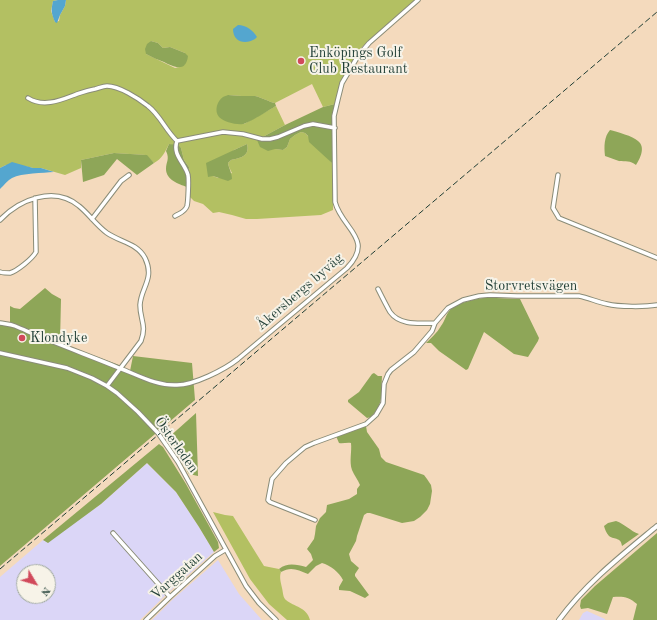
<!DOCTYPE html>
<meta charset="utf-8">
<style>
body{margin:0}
#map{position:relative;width:657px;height:620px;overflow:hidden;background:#f4dabd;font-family:"Old Standard TT",serif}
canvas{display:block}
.north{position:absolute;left:16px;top:564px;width:40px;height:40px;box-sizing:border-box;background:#f7f3e8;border:1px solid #a1aaa0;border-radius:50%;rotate:128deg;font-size:11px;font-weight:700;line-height:16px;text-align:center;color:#1f3d34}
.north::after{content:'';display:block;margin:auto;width:14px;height:18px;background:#d1495b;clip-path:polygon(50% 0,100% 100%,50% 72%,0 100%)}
</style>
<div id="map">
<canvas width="657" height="620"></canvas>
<div class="north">N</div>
</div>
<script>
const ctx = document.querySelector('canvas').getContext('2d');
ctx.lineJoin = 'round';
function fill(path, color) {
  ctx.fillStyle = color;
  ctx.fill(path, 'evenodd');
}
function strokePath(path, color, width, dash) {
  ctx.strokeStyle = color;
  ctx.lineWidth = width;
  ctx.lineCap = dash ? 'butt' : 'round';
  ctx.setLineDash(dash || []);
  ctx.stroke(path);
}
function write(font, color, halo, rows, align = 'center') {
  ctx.font = font + ' "Old Standard TT",serif';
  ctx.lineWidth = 4;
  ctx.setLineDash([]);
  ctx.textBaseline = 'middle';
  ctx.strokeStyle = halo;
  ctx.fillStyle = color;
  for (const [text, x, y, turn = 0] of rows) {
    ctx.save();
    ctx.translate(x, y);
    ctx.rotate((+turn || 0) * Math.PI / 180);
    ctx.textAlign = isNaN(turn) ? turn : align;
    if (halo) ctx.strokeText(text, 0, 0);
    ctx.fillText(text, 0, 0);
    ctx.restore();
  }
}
fill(new Path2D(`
 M147,463l29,29 23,35 15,25 -44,39 -30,29h-140v-43l43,-37 5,2 53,-38zM24,572h24v24h-24z
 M218,560l21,34 23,26h-110l20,-20z
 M587,611l18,8v1h-26l4,-7z`), '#dbd6f7');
fill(new Path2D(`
 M0,0h58l-5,1 -2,10 4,11 4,-1 1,-6 5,-9 1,-6h349l-52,46 -6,6 -17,32 -5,20 -12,3 -11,-23 -37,19c-6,-1 -14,-6 -20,-7 -9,0 -17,0 -27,-1l16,29 32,-18 9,19 -28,15 18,9 8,1 4,-3 3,-8 5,-4 6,-3 4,1 28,31v46l-12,5 -64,4h-11l-14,-4 -13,-3 -6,1 -10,-9 -9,-3 -4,-4 -1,-30 -5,-7 -3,-12 -12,-4c-4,8 -7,15 -15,19l-8,-8 -32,-2 -33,7v8l-16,7 -24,-7h-8l-9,-2 -18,-1 -6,3zM151,41l7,2 5,5 7,-1 15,6v11l-5,3 -5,1 -29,-14zM247,144c3,12 -6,14 -16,16l-3,3 1,4 3,6 -14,5 -5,-2 21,-26z
 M213,512l12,3 8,1 31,50 15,3 2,3c-2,5 0,11 1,16 1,4 1,10 4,12 8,7 21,7 24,20h-23l-18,-16 -19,-25z`), '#b3c062');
fill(new Path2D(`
 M151,41l7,2 5,5 7,-1 15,6 3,3c-2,17 -14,11 -24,6 -6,-2 -12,-5 -18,-8l-1,-5 2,-5z
 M228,95c10,1 18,1 27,1 6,1 14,6 20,7l1,3c-7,4 -27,17 -33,18 -7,1 -19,-2 -24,-7 -5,-6 -2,-16 4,-20 1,-1 4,-1 5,-2z
 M335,104l-2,27v33l-24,-22 -1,-6 -3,-3 -4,-1 -6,3 -5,4 -3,8 -4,3 -8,-1 -7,2 -8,-4 -3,-7 28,-15 38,-18z
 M610,130c7,2 23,6 28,11 8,6 2,18 -2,24 -6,-5 -10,-3 -17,-4 -5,-2 -9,-3 -14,-5 -1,-10 -1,-19 5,-26z
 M169,144l9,1 3,3 3,12 5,7 -2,20c-8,-3 -21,-7 -21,-18 0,-7 4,-10 0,-18z
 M247,144c3,12 -6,14 -16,16l-3,3c1,6 4,10 4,16l-4,2 -15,-5 -5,1 -2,-14z
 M114,153l33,2 7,8 -17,12 -20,-16 -13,16 -21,7 -2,-22z
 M45,288l7,6 9,5 -1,44 59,22 11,6 3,-15 59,7 3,37 -195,166v-241l10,-1v-18l4,2 6,1z
 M489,297l7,1 24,1 19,39 -1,3 -10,16 -14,-3 -30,-22 -16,37 -2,1 -27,-19 -8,-8h-5c5,-5 11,-10 15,-17 4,-5 5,-12 9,-16 9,-9 28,-11 39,-13z
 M374,373l4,3h4c-1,18 2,28 -11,41l-4,1 -19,-16v-2l11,-8 13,-18z
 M196,413l2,63 -9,-2 -21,-36z
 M366,426l1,6 12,17 2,8 5,5 38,13 3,4 4,6 1,6 -2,13 -3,6 -7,7 -6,4 -12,2 -32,-10h-3l-3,2 -7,21 -1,5 -7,13 2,7 8,7 -4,6v2l14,19 -4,3 -15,-7 -11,-1v-3l4,-7c-4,-8 -13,-15 -21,-17l-6,3 -8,8c-10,-4 -17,-8 -27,-2l-2,-3c9,-7 18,-4 27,-2l7,-7 -2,-6 -4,-5 7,-10 1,-5 1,-8 4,-8 6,-6 1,-7 22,-6 8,-5v-5l3,-4c-2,-5 -6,-10 -8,-15 -3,-9 0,-18 -1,-27 -4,-1 -8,1 -12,0l-3,-7z
 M159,444l4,3 23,37 32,58 1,6 -5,4 -15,-25 -23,-35 -29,-29 -46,41 -53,39 -5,-3z
 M616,521c9,3 14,10 23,13l-17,12c-1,-9 -7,-6 -13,-10 -3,-3 -4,-7 -5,-10l4,-3z
 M657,533v87h-24l4,-16c-8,-7 -14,-8 -24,-7l-6,17 -19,-6 -7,1 -1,-3 1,-6 14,-14z`), '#8ea658');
fill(new Path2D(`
 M58,0h8l-1,6 -5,9 -3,8 -2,-1c-4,-10 -4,-11 -2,-21z
 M238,25c8,0 15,5 19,12l-2,2c-10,6 -22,3 -22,-10z
 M12,162l21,6h8l13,4c-11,1 -32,1 -42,6 -4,2 -8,7 -12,11v-21z`), '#54a6cf');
const minor = new Path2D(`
 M28,98c16,10 33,2 49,-4 6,-2 12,-4 18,-5 4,-1 8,-3 12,-3 12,0 31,12 41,20 12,9 18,25 29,35
 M177,141l46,-9 20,2 19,5h8l8,-2 26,-11 9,-2 22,4
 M558,175l-5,33 6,10 98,40
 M175,216c5,-3 10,-4 12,-10 1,-4 2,-26 1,-31 -3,-12 -16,-20 -11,-34
 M92,219l29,-38 8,-6
 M0,220c19,-20 54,-35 79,-14 10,8 17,19 28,27 13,9 30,10 38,25 10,21 -4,29 -5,47 0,15 7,20 1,36l-34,45
 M0,272c3,1 7,1 10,1 7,-2 22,-14 26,-21l-1,-54
 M378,289c4,8 8,16 12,23 10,14 30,11 45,11
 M0,323c5,1 10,1 15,3 10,4 20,9 31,13 24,10 49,19 73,29 19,7 37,18 58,17 17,0 47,-15 61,-26l109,-91c28,-29 -5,-39 -12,-66l-1,-86 4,-17 4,-16 16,-27 11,-13 49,-43
 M0,353l67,15 25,10 15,8 10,7 21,19 20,21 20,29 68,124 13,17 17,17
 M315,520l-45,-18 -2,-2 4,-21 14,-16 13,-11 6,-5 9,-4 52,-19 10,-9 7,-12 1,-19 4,-10 3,-4 23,-18 18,-21 3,-8 13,-15 15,-8 16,-4 11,-1 27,1h62c10,2 18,6 28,8 12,3 38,3 50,1
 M113,533l57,64
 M146,620l24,-23 45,-41 10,-6`);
const major = new Path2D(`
 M559,620c27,-37 63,-65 98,-94`);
strokePath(minor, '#8a8c78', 5.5);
strokePath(major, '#8a8c78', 6);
strokePath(minor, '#fff', 3.5);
strokePath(major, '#fff', 4);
strokePath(new Path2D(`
 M0,569l657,-557`), '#1f3d34', 1, [6, 3]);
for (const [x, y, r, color] of [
 [301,61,4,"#d1495b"],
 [22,338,4,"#d1495b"]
]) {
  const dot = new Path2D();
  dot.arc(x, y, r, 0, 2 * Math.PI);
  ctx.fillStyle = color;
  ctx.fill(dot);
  strokePath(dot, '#f7f3e8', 1.5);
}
write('14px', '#1f3d34', '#f7f3e8', [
 ["Enköpings Golf",309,53],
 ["Club Restaurant",309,69],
 ["Klondyke",30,338]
], 'left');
write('14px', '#1f3d34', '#f7f3e8', [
 ["Storvretsvägen",531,286],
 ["Åkersbergs byväg",300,292,-41],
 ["Österleden",176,445,55],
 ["Varggatan",177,576,-42]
]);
</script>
